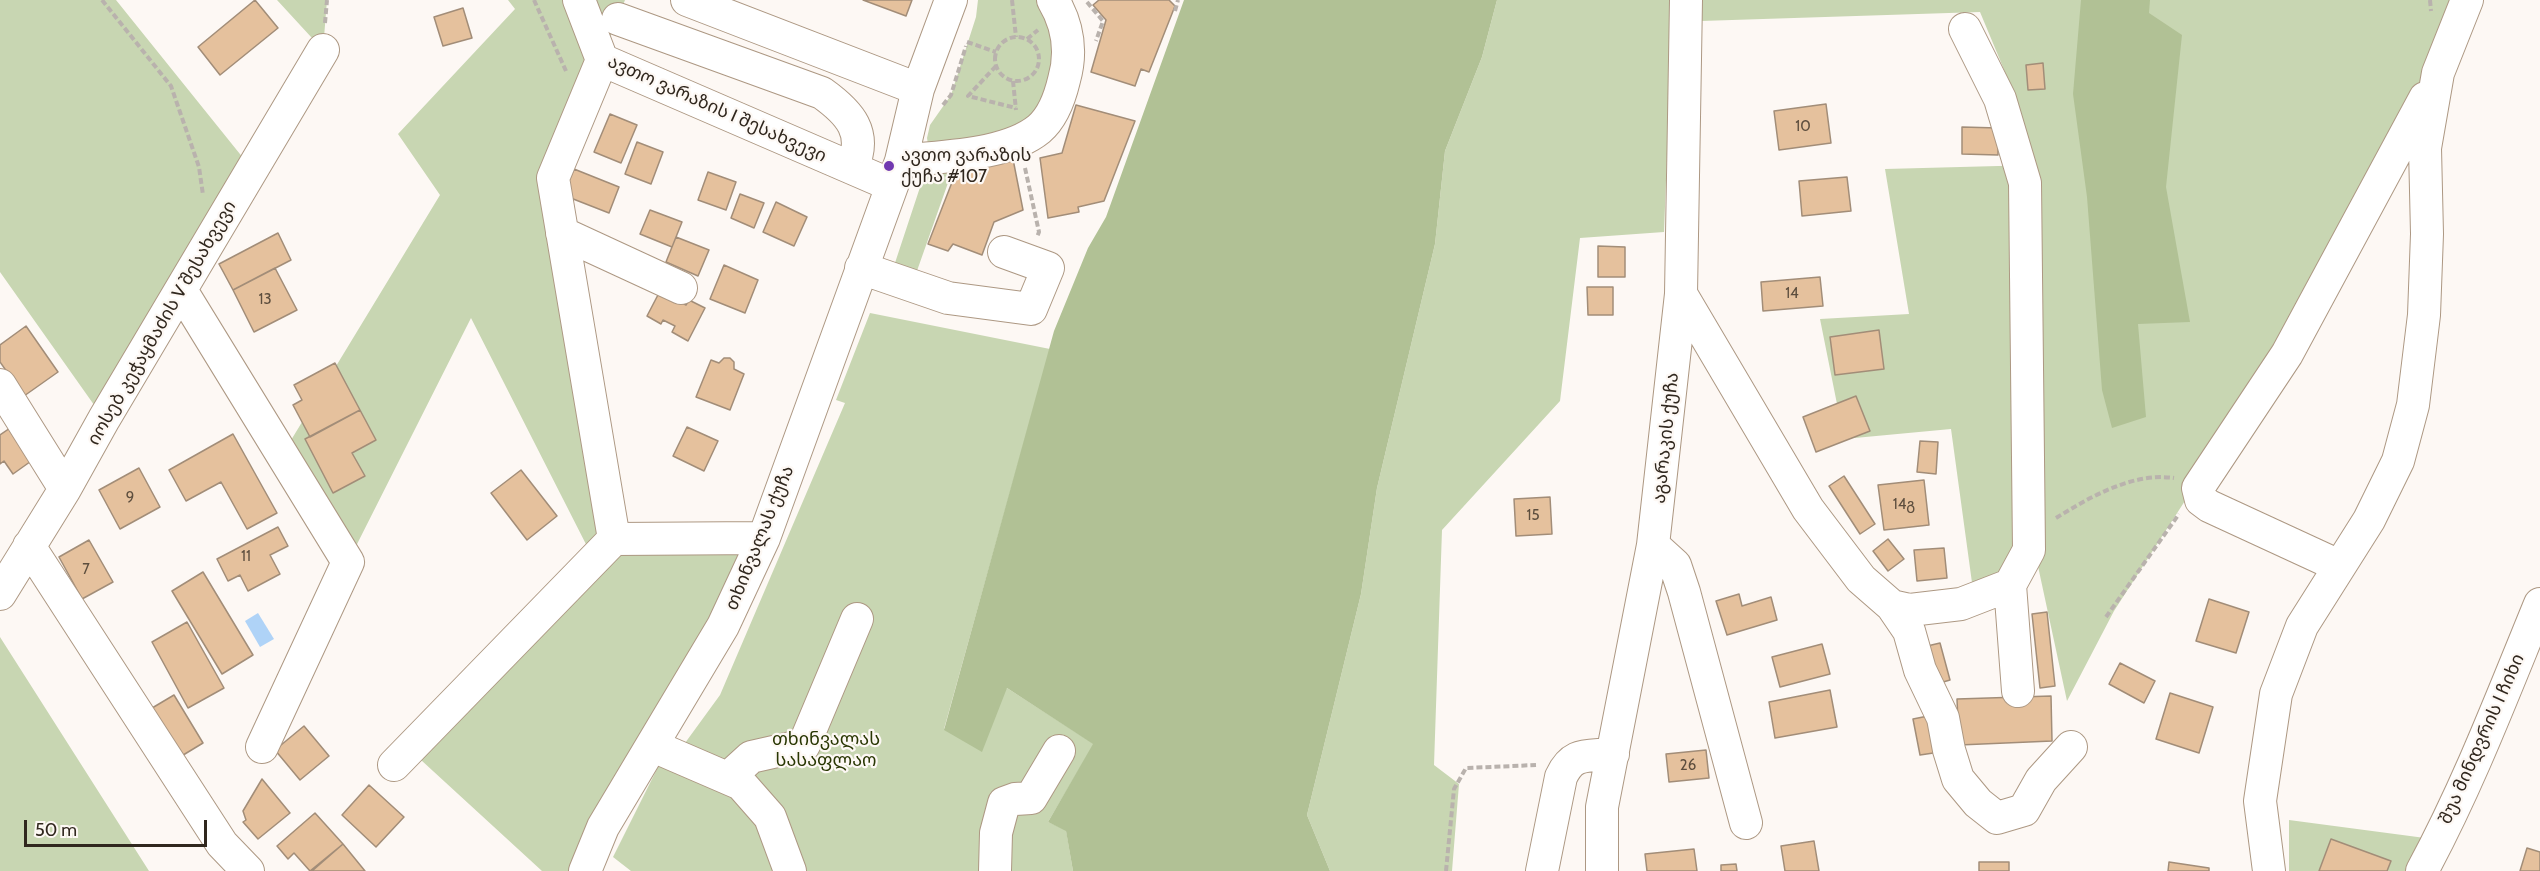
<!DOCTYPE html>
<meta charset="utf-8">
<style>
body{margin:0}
#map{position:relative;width:2540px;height:871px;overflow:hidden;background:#fdf8f4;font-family:Cabin,sans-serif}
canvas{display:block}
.scale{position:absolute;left:24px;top:820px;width:183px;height:27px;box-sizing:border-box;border:3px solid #30271e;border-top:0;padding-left:8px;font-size:18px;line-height:21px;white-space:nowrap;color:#30271e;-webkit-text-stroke:4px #fdf8f4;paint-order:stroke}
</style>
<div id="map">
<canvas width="2540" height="871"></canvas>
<div class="scale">50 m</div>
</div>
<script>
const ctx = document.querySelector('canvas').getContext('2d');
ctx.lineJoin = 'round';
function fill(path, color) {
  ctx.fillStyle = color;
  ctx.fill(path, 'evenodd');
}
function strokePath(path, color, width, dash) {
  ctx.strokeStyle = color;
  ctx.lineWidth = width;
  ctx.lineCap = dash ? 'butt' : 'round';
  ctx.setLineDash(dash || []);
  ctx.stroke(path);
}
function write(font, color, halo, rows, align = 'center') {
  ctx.font = font + ' Cabin,"Noto Sans Georgian",sans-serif';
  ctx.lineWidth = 4.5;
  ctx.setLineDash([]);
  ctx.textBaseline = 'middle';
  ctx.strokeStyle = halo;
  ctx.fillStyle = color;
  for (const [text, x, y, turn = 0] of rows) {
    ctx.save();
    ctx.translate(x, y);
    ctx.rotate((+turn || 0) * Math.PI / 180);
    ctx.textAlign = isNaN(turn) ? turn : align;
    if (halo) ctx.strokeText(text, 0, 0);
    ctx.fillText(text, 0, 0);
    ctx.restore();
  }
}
fill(new Path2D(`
 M0,0h116l136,169 -148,250 -104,-147z
 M277,0h50l-4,50z
 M508,0h117l-72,178 61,361 150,-1 -179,333h-43l-133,-122 185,-189 -123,-242 -123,244 -66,-107 158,-260 -42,-61 117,-125z
 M978,0h69l17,46 -31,79 -72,21 -49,139 -22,-7 40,-121 -3,-19 3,-13 21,-30 25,-78z
 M1497,0h176l-9,232 -84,6 -20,163 -118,129 -8,235 25,19 -7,87h-122l-23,-56 54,-221 16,-106 58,-244 10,-93 37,-94z
 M1702,0h763l-33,73 -242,420 -76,118 -47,90 -34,-158 -30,33 -30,14 -22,-161 -107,10 -24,-120 89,-5 -24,-145 151,-4 -31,-93 -25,-60 -279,9z
 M870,313l180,36 -106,380 63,-41 87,56 -46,78 18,8 7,41h-442l-18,-14 46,-92h10l51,-70 125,-292 -9,-3z
 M0,637l149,234h-149z
 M2289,820l136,18 -15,33h-121z`), '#c8d6b2');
fill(new Path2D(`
 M1184,0h313l-15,57 -37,94 -10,93 -58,244 -16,106 -54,221 23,56h-257l-7,-40 -18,-9 45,-78 -86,-56 -25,64 -38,-22 110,-399 34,-83 18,-31z
 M2081,0h69l-1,13 33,22 -16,152 24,135 -52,2 8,93 -34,11 -10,-38 -15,-193 -14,-103z`), '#b1c195');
fill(new Path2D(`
 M258,613l16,26 -14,8 -15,-26z`), '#afd3f7');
const building = new Path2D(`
 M255,0l23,28 -58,47 -22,-28z
 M863,0h49l-6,16z
 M1099,0h70l6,6 -26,66 -8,-3 -6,17 -44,-14 15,-52 -13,-15z
 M463,8l9,30 -29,8 -9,-29z
 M2043,63l2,26 -17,1 -2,-25z
 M1826,104l5,39 -52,7 -5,-39z
 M1076,105l59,16 -31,80 -26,6 1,5 -31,6 -8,-60 22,-5z
 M610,114l27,11 -16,38 -27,-11z
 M1962,127l36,1v27l-36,-1z
 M637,142l26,10 -12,32 -26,-10z
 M1012,154l11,56 -29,12 -12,33 -29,-11 -5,7 -20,-7 28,-72z
 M574,169l45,18 -10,26 -46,-18z
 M708,172l28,10 -10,28 -28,-10z
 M1847,177l4,34 -49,5 -3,-35z
 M740,194l24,9 -10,25 -23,-10z
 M776,202l31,15 -13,29 -31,-14z
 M650,210l32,12 -10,25 -32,-13z
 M278,233l13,27 -58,30 -14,-26z
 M676,237l33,13 -11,26 -32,-14z
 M1598,246l27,1v30h-27z
 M724,265l34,15 -13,33 -35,-14z
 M275,268l22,42 -43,22 -21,-42z
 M1820,277l3,29 -60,5 -2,-29z
 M1587,287h26v28h-25z
 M660,291l26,14 3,-5 16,8 -17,33 -16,-9 3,-6 -12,-6 -2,4 -14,-8z
 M26,326l32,46 -34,24 -24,-34v-17z
 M1879,330l5,39 -49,6 -5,-38z
 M724,358h6l4,4v7l10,5 -14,36 -34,-13 15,-37 8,3z
 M335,363l25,47 -50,27 -17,-32 9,-5 -8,-15z
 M1856,396l14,35 -54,21 -13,-35z
 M360,410l16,30 -24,13 13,23 -32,17 -28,-54z
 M13,426l21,33 -21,15 -9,-13 -4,3v-29z
 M687,427l31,14 -14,30 -31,-15z
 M233,434l44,79 -30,16 -26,-47 -35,19 -17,-31z
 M1920,441l18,1 -2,32 -19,-2z
 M139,468l21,39 -40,22 -21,-39z
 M521,470l36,46 -30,24 -36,-47z
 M1844,476l31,48 -15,10 -31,-48z
 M1924,480l5,45 -45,5 -6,-45z
 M1550,497l2,37 -36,2 -2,-37z
 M278,527l10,19 -18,9 10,19 -32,17 -8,-16 -12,6 -11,-22z
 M1888,539l16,20 -16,12 -15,-20z
 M89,540l24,42 -31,17 -23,-42z
 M1944,548l3,30 -30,3 -3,-31z
 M203,572l50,83 -31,19 -50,-83z
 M1739,594l3,12 29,-9 6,23 -50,15 -11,-34z
 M2209,599l40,13 -13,41 -40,-12z
 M2047,612l8,74 -15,2 -8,-74z
 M187,622l37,66 -36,20 -36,-66z
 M1940,643l10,37 -17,5 -10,-38z
 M1822,644l8,30 -50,13 -8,-30z
 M2120,663l35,18 -11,22 -35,-19z
 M1830,690l7,37 -62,11 -6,-36z
 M2170,693l43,14 -14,46 -43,-14z
 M174,695l29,48 -33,20 -28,-49z
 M2051,696l1,45 -93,4 -2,-46z
 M1933,715l7,37 -20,3 -7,-36z
 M304,726l25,30 -29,24 -25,-30z
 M1706,750l3,28 -40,4 -3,-28z
 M262,779l28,34 -32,26 -15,-17 3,-2 -3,-9z
 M369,785l35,32 -28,30 -34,-32z
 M315,813l28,31 -33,27 -16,-18 -6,6 -11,-13z
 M2331,839l60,22 -4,10h-68z
 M1814,841l5,30h-34l-4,-25z
 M343,844l22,27h-53z
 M2527,848l13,4v19h-20z
 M1694,849l3,22h-50l-2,-17z
 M1979,862h30v9h-30z
 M2169,862l40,6v3h-41z
 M1736,864l1,7h-16v-6z`);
fill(building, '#e5c19d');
strokePath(building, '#a28d78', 1.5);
const minor = new Path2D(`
 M579,0l23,60 289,125
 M687,0l231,89
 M618,19l204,74c28,20 46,40 30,75
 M602,60l-49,118 61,361
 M901,161c41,-5 105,-5 138,-32 14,-12 21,-32 25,-49 8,-28 4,-55 -11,-80
 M562,233l119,55
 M861,268l87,30 83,11 17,-41 -44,-16
 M181,290l167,272 -86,185
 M1681,294l127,215 53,70 31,27 18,4 51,-6 49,-19 19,-35 -4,-367 -25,-84 -35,-70
 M0,385l65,104
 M1653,545l22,20 9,27 62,231
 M29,546l193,298 26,27
 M2339,566l-130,-60 -8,-6 -3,-12 89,-134 138,-256
 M2010,585l8,106
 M0,594l65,-105 39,-70 219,-369
 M1892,606l17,25 11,39 23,48 6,32 9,29 20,24 19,15 27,-8 17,-30 30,-33
 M653,746l88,38 29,33 20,54
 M394,765l220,-226 150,-1
 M728,778l23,-21 53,-12 53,-126
 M585,871l18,-44 120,-201 41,-88 137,-377 17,-72 33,-89
 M995,871l1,-38 8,-30 11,-4 16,-1 28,-47
 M1542,871l19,-94c12,-26 26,-20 52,-23
 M1602,871v-64l51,-262 28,-251 5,-294
 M2269,871l-9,-70 16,-107 26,-68 67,-106 29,-59 15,-56 11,-90 3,-81 -2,-86 13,-75 29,-73
 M2422,871c46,-85 81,-177 118,-267`);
strokePath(minor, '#ad9883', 34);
strokePath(new Path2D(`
 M102,0l69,86 28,81 4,28
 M534,0l32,71
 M1012,0l4,37
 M2430,0l1,11
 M1087,2l16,19 -7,20
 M1175,11l3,-11
 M325,23l2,-23
 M995 59a22 22 0 1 1 44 0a22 22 0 1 1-44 0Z
 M1027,39l11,-9
 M967,42l29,10
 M996,66l-28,30 48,12
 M1013,81l3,29
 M943,105l8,-10 15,-49
 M1025,168l14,64 -2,5
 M2056,518c34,-21 77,-46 118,-40
 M2106,617l73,-103
 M1446,871l8,-82 12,-21 70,-3`), '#b9b2ad', 4, [6, 3]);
strokePath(minor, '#fff', 32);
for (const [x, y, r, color] of [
 [889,166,6,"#7139b0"]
]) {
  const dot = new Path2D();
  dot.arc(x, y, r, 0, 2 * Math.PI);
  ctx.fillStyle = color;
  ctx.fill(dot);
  strokePath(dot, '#fdf8f4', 2);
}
write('15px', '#5d4e3e', null, [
 ["10",1803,127],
 ["14",1792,294],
 ["13",265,300],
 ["9",130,498],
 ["14გ",1904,505],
 ["15",1533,516],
 ["11",246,557],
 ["7",86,570],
 ["26",1688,766]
]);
write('18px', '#30271e', '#fdf8f4', [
 ["ავთო ვარაზის I შესახვევი",717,109,24],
 ["იოსებ კეჭაყმაძის V შესახვევი",162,323,-60],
 ["აგარაკის ქუჩა",1666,438,-84],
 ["თხინვალას ქუჩა",760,538,-68],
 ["შუა მინდვრის I ჩიხი",2482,739,-66]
]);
write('18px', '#30271e', '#fdf8f4', [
 ["ავთო ვარაზის",901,156],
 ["ქუჩა #107",901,177]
], 'left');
write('18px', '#293703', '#fdf8f4', [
 ["თხინვალას",826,740],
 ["სასაფლაო",826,761]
]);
</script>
